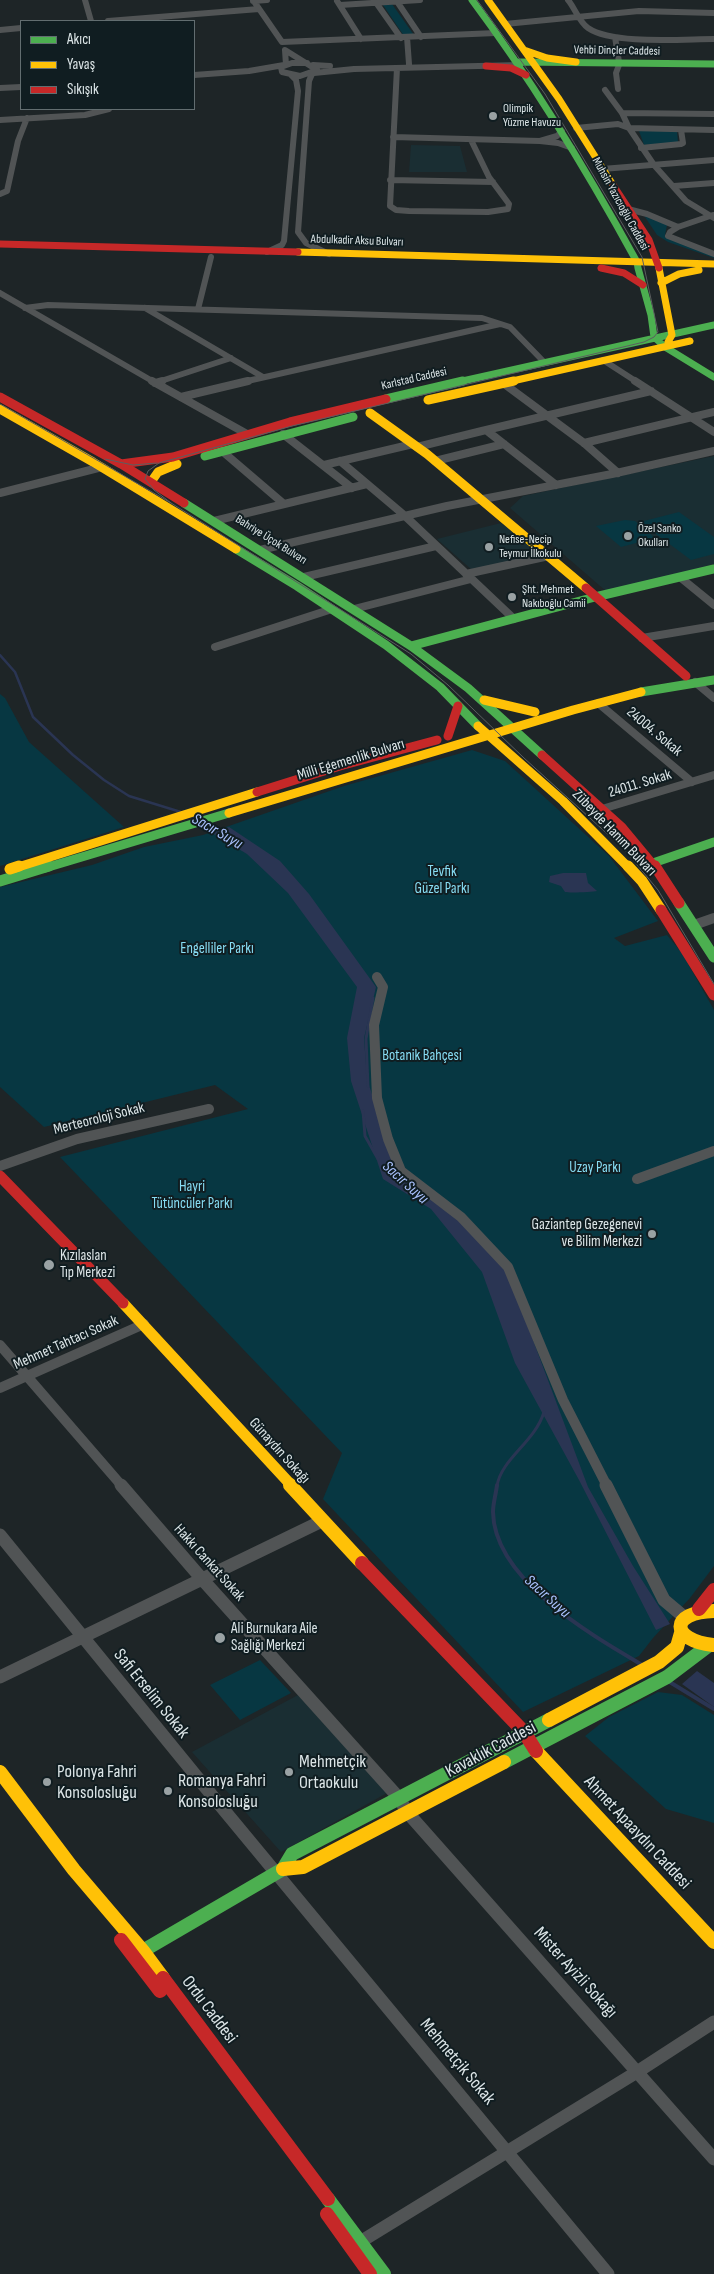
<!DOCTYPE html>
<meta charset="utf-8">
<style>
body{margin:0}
#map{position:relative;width:714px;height:2274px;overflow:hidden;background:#1e2527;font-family:"Sofia Sans Condensed",sans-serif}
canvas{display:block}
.legend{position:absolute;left:20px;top:20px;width:175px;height:90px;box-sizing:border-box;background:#101d21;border:1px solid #626d70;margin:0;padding:6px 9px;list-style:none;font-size:15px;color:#dce5e7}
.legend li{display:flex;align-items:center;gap:10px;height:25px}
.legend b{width:25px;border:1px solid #626d70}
</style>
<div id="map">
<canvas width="714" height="2274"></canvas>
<ul class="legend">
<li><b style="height:6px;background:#4caf50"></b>Akıcı</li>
<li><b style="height:6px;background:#ffc107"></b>Yavaş</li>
<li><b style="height:6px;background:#c62828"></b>Sıkışık</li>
</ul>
</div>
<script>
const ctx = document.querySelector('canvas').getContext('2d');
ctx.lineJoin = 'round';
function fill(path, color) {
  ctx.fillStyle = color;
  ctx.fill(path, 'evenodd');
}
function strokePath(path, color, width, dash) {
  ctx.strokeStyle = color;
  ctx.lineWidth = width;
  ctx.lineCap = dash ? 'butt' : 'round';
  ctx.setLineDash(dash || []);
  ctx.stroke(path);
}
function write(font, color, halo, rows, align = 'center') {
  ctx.font = font + ' "Sofia Sans Condensed",sans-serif';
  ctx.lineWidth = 4;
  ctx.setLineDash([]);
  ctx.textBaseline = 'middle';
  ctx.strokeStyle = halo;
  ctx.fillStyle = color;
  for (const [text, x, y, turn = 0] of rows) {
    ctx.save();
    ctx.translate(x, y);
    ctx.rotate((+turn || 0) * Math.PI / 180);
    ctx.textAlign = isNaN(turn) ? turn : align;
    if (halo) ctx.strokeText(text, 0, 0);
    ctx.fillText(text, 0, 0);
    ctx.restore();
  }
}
fill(new Path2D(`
 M411,145l49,1 7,26h-58z
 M714,456v108l-107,28 -97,-84 13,-12z
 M501,523l41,31 -70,16 -35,-31z
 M298,1695l89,98 -106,59 -89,-100z`), '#1a2e33');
fill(new Path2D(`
 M392,4l22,31 -10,1 -21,-31z
 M639,131h38l1,11 -34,3z
 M643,214l24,11 -2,10 3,2 46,18v3l-46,-16 -11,-7z
 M679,512l35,25v17l-23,6 -51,-38z
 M625,520l10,1 20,17 -34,9 -25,-21z
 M0,694l5,4 24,44 95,85 -124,39z
 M472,750l33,11 104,95 49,65 -44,17 11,8 42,-11 15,18 32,57v556l-24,32 -37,40 -14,18 -116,56 -200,-213 19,-46 -282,-296 188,-48 -33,-24 -171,42 -44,-40v-200l92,-22 52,-18 59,-12 141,-49z
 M260,1660l31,33 -51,27 -30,-35z
 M658,1692l24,3 32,20v108l-48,-14 -81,-73 24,-19z`), '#073742');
fill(new Path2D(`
 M229,827l51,34 29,33 67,93 -12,51 3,41 31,94 48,31 60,64 82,219 45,79 37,58 -14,6 -77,-150 -64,-117 -33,-91 -51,-63 -48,-30 -32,-98 -4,-43 10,-51 -69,-94 -41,-39 -35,-21z
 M563,873h23l2,10 9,8c-4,1 -27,2 -32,1l-4,-6 -12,-4 1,-6z
 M697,1671l17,12v24l-32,-23z`), '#2a3553');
strokePath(new Path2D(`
 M0,655l15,17 18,45 40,38 31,25 25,16 55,17
 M190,815l32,17`), '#2a3553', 2.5);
strokePath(new Path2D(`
 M368,1086l-2,-47 7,-41
 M363,1111l2,25 13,23
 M497,1486c4,-27 38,-44 47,-74`), '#2a3553', 3);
strokePath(new Path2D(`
 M497,1485c-1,9 -4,18 -4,27 1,68 100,124 151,154
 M668,1681l46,28`), '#2a3553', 4);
strokePath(new Path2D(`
 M85,0l6,21
 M253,0l29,42 214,-9
 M396,0l25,37
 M568,0c7,8 11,22 20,28 25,17 95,11 126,11
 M253,1l14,-1
 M337,1l24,38
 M377,4l24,34
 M340,5l80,-5
 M108,21l151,-12
 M505,24l134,-13 75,2
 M0,30l21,-2
 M407,37l2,27
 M615,37l4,25
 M286,65l-1,-15 32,20 -17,6 -18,-4 -1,-5 11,-4h15
 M313,65l17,1
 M397,68l-7,138 6,4 13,1 79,1 20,-3 1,-5 -20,-27 -18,-37
 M314,73l40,-4 166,-4
 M312,74l-3,7 -11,151 8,11 23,11
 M194,75l55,-4 35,-6
 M0,88l21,-1
 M618,89l-2,-16 3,-8
 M605,90l17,23 7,15 25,37 32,36 28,17
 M622,113l92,1
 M0,120l85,-5 24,-6
 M576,128l42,-4 11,4 85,2
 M562,131l-5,5 -17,5 18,2 14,5
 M393,137l147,4
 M641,148l40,-4 2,-1 -2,-13
 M602,169l112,-9
 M390,180l103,2
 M674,186l40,-3
 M0,194l7,-3 11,-50 9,-23
 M628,209l19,5 31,13 35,-12
 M678,227l-8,5 -2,4 46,18
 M267,252l15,-7 2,-4 14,-150 -2,-11 -5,-5
 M0,293l154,89
 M25,308l23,-3 434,13 28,9 34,35
 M145,308l118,69
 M198,309l13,-52
 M603,360l34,22
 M158,382l73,-24
 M243,382l257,-58`), '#515455', 6);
strokePath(new Path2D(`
 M152,381l95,53
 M635,381l79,51
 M155,383l7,-2
 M503,383l81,60 34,30
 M181,397l67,-16
 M283,434l69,54
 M584,443l130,-31
 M417,447l69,-17
 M222,451l62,53
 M340,461l64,54 110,104
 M435,461l69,-17
 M324,465l89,-21
 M556,485l-70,-55 165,-39
 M0,493l102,-26
 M214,521l153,-37
 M260,550l187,-44 165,-32 102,-23
 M466,574l83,-18
 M304,577l132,-31
 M681,578l33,27
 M354,609l117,-30
 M642,638l72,-12
 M215,647l117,-38
 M695,682l19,16
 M598,703l94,79
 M602,809l112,-34`), '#515455', 8);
strokePath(new Path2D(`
 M694,925l20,-7
 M377,977l6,10 -9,38 3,73 11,41 13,32 60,46 47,50 55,133 44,86
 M0,1166l77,-27 132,-30
 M637,1179l77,-28
 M0,1345l122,141
 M0,1388l144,-64`), '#515455', 10);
strokePath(new Path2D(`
 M121,1485l81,94 197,219 8,14 307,347
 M606,1485l58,115 19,16
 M0,1535l219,269 389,470
 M0,1677l322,-156
 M360,2242l277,-170 77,-50`), '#515455', 13);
strokePath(new Path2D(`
 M472,0c62,83 115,171 165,262l1,6
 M519,62l195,2
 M638,268l13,47 3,22 11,10 49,30
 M458,382l256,-57`), '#4caf50', 7);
strokePath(new Path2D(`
 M386,399l77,-18
 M205,456l148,-39
 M184,503l227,143 57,42 74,67
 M236,549l61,37 89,59 54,42 38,39
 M411,646l184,-49 119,-28
 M641,692l73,-12
 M653,863l61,-21
 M45,868l184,-55`), '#4caf50', 9);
strokePath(new Path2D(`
 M0,881l49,-15
 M679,903l35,54`), '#4caf50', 11);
strokePath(new Path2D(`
 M504,1762l163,-85 41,-31
 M134,1956l149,-87 9,-15 257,-134
 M328,2199l56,75`), '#4caf50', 14);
strokePath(new Path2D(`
 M488,0l71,99 54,86
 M524,50l23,8 29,4
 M298,252l416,12
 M659,268l13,67 -4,7
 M661,283l18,-9 20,-4
 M508,382l182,-41`), '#ffc107', 7);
strokePath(new Path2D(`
 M428,400l86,-19
 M0,409l93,53 143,87
 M370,413l57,41 159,134
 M151,482l7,-10 19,-8
 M484,700l51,12
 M478,726l85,75 66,67
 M229,813l344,-103 68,-18
 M15,868l242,-76`), '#ffc107', 9);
strokePath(new Path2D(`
 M628,866l14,15 19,29
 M10,869l9,-3
 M123,1303l169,183`), '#ffc107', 11);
strokePath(new Path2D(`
 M290,1485l72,78
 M713,1645c-43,-5 -44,-33 1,-34
 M549,1720l110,-58 18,-15 4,-14
 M536,1751l178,191
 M0,1772l74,98 69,81 20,27
 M283,1869l20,-2 201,-105`), '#ffc107', 14);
strokePath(new Path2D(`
 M486,66l25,2 15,7
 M613,185l36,55 10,28
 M0,244l298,8
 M601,268l23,5 19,12`), '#c62828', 7);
strokePath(new Path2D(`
 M0,397l121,67 63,39
 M121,464l52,-7 117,-35 96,-23
 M586,588l100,88
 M448,736l10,-30
 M542,755l80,72 34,41
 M257,792l83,-26 97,-26`), '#c62828', 9);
strokePath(new Path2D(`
 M655,866l24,37
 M661,910l53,85
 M0,1176l123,127`), '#c62828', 11);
strokePath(new Path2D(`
 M362,1563l162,169 12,19
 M699,1609l15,-19
 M121,1940l39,51
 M163,1978l165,221
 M327,2214l43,60`), '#c62828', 14);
strokePath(new Path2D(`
 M0,404l171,99 240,151 37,31 76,73 100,91 34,41 56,94
 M105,459l28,6 24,-2
 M171,503l-17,-13 -9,-11 3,-8 11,-8 133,-37 352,-84 10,-5 4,-5 -16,-75 -97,-163 -68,-94`), '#5b5e5f', 1);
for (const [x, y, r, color] of [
 [493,116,5,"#9aa2a4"],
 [628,536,5,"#9aa2a4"],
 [489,547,5,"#9aa2a4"],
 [512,597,5,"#9aa2a4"],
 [652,1234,5,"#9aa2a4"],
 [49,1265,6,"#9aa2a4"],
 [220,1638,6,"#9aa2a4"],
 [289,1772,5,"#9aa2a4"],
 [47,1782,5,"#9aa2a4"],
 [168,1791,5,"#9aa2a4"]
]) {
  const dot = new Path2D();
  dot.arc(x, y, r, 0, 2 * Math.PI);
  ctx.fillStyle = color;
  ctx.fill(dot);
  strokePath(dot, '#101d21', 2);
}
write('12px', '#dce5e7', '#101d21', [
 ["Vehbi Dinçler Caddesi",617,51,1],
 ["Muhsin Yazıcıoğlu Caddesi",620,204,61],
 ["Abdulkadir Aksu Bulvarı",357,241,2],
 ["Karlstad Caddesi",414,379,-13],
 ["Bahriye Üçok Bulvarı",271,540,32]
]);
write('12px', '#dce5e7', '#101d21', [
 ["Olimpik",503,109],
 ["Yüzme Havuzu",503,123],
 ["Özel Sanko",638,529],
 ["Okulları",638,543],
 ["Nefise-Necip",499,540],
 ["Teymur İlkokulu",499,554],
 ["Şht. Mehmet",522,590],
 ["Nakıboğlu Camii",522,604]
], 'left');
write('15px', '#dce5e7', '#101d21', [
 ["24004. Sokak",654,732,40],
 ["Milli Egemenlik Bulvarı",351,760,-17],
 ["24011. Sokak",640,784,-17],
 ["Zübeyde Hanım Bulvarı",614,833,46],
 ["Merteoroloji Sokak",99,1119,-14],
 ["Mehmet Tahtacı Sokak",66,1343,-24],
 ["Günaydın Sokağı",279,1451,48],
 ["Hakkı Cankat Sokak",209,1563,48]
]);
write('15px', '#87ddf4', '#101d21', [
 ["Tevfik",442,872],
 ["Güzel Parkı",442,889],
 ["Engelliler Parkı",217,949],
 ["Botanik Bahçesi",422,1056],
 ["Uzay Parkı",595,1168],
 ["Hayri",192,1187],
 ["Tütüncüler Parkı",192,1204]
]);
write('15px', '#dce5e7', '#101d21', [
 ["Gaziantep Gezegenevi",642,1225,"right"],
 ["ve Bilim Merkezi",642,1242,"right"],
 ["Kızılaslan",60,1256],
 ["Tıp Merkezi",60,1273],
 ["Ali Burnukara Aile",231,1629],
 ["Sağlığı Merkezi",231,1646]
], 'left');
write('italic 16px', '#aac2fe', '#101d21', [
 ["Sacır Suyu",217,832,30],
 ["Sacır Suyu",405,1183,42],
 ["Sacır Suyu",547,1597,42]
]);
write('18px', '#dce5e7', '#101d21', [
 ["Safi Erselim Sokak",151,1694,51],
 ["Kavaklık Caddesi",491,1750,-28],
 ["Ahmet Apaaydın Caddesi",637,1833,47],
 ["Mister Ayizli Sokağı",575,1973,48],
 ["Ordu Caddesi",209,2010,53],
 ["Mehmetçik Sokak",457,2062,50]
]);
write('18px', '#dce5e7', '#101d21', [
 ["Mehmetçik",299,1762],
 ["Ortaokulu",299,1783],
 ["Polonya Fahri",57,1772],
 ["Konsolosluğu",57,1793],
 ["Romanya Fahri",178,1781],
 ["Konsolosluğu",178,1802]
], 'left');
</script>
